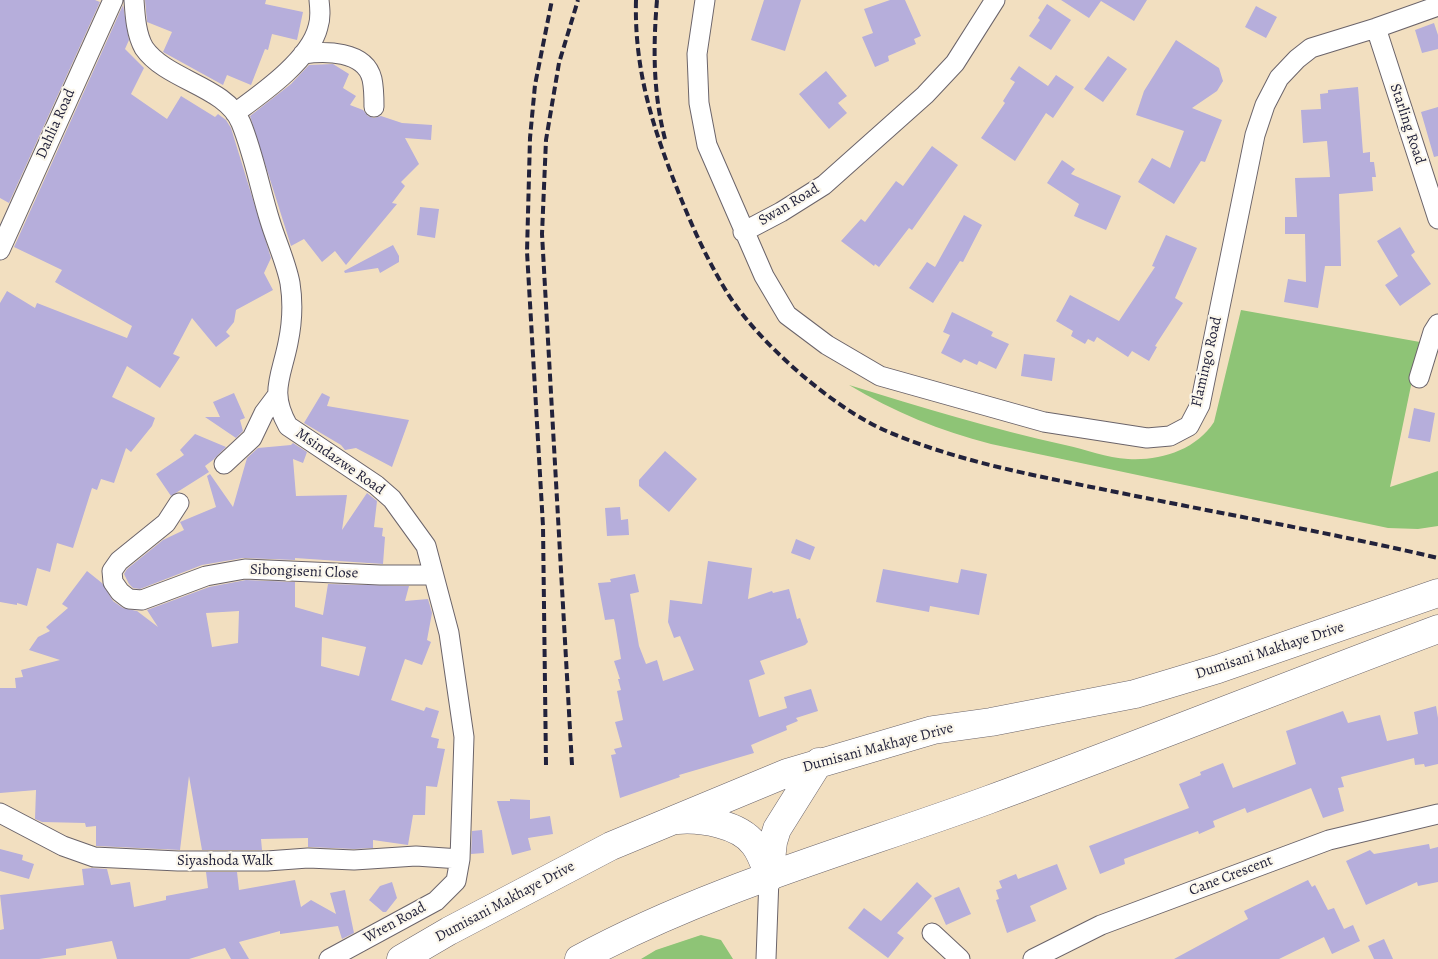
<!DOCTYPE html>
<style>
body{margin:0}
canvas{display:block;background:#f2dfc0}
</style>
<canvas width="1438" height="959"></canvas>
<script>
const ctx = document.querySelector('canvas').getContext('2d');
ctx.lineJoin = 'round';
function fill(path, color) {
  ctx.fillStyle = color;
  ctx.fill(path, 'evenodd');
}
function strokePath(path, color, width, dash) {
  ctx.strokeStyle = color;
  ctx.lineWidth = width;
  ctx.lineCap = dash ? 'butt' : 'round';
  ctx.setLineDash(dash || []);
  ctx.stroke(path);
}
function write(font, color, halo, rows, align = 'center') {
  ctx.font = font + ' Alegreya,serif';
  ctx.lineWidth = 4.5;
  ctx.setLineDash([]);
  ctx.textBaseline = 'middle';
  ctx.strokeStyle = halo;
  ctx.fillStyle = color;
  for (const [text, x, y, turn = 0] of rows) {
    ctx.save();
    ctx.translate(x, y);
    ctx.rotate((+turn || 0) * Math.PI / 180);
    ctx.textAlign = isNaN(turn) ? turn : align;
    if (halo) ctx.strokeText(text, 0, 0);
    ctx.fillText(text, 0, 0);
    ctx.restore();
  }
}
fill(new Path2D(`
 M1241,310l179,32 -30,145 48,-16v55l-20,3 -30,-1 -397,-84c-51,-13 -97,-32 -142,-59 72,22 143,44 216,60 20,4 42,13 63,14 32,2 68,-9 86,-37z
 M701,935l20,5 12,19h-92l15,-9z`), '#8ec476');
fill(new Path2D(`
 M0,0h95l5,2 -91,201 -9,-5z
 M145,0h121l-1,4 38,8 -6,28 -25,-6 -4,16 -3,-1 -14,36 -24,-10 -4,10 -60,-33 9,-20 -25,-10z
 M764,0h37l-16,51 -34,-11z
 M890,0h15l16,36 -7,3 2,5 -28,12 1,5 -14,6 -13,-30 11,-4 -9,-24z
 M1061,0h86l-13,21 -33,-20 -12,17z
 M1047,4l24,16 -20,30 -22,-14 11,-16 -2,-2z
 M123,5l6,35 -4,9 19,19 -13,26 36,25 14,-23 34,21 3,-3 8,6 5,8 40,130 -7,15 9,17 -37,20 -2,12 -8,10 4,4 -14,11 -24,-29 -19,36 7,3 -20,31 -33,-22 -15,31 43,21 -3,8 -21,26 -5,-4 -12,35 -13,-4 -4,11 -5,-2 -19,60 -16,-5 -7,29 -13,-4 -10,38 -10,-3v2l-17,-3v-299l7,-12 28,17 2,-5 90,35 5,-12 -77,-44 7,-12 -48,-23z
 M1256,6l21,11 -11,21 -21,-11z
 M1434,23l4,12v14l-16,4 -7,-23z
 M1176,40l43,28 4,13 -6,10 -25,17 30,12 -17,42 -4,-1 -27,43 -36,-22 14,-24 18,10 14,-37 -48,-16 8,-24z
 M1108,56l19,13 -24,33 -19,-13z
 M333,64l16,10 -6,14 13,8 -6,9 13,5 5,6 6,2 7,-2 21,7 30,2 -1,15 -26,-2 14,26 -18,18 4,4 -13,17 5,1 -51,61 -11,-14 -13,11 -18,-23 -13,7 -41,-130 41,-32 18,-19z
 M1019,66l29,20 8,-11 18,12 -21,31 -7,-5 -31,48 -34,-23 24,-35 -2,-2 12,-19 -5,-3z
 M826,71l21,25 -9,7 9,10 -18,16 -30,-35z
 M1358,87l5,66 7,-1v10h4l2,15h-4l1,14 -34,3 2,72h-16l-7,42 -34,-6 4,-23 18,3 -1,-48h-20v-17h12l-2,-39 35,-1 -3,-36 -24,2 -2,-33 20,-1 -1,-15 8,-1v-3z
 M1438,107v49l-4,1 -13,-45z
 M932,146l26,19 -46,65 -3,-2 -30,39 -4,-3 -1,2 -33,-25 20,-22 4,3 31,-41 7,5z
 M1062,160l13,9 -4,5 50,22 -15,34 -32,-14 5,-12 -32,-21z
 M420,207l19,2 -4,29 -18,-3z
 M964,215l18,10 -19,37 -3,-1 -27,42 -24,-15 18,-26 8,5z
 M1400,227l15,25 -4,3 20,29 -31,22 -15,-21 13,-9 -21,-35z
 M1166,235l31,13 -22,50 8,5 -28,43 2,1 -8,14 -17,-10 -4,6 -31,-20 -3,5 -6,-3 -3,5 -14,-8 2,-5 -17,-10 14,-26 49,26 36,-54 -3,-1z
 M393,245l6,11v6l-19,11 -2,-5 -33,5 -1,-2z
 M952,312l41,20 -2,4 18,8 -13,25 -17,-8 -2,4 -13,-6 -3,4 -20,-10 9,-18 -7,-3z
 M1024,354l31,4 -3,23 -31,-5z
 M234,393l11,25 -5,2 3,11 -7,7 -31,-21h15l-7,-15z
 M322,393l8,4 -3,9 82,14 -17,47 -36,-19 -11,2 -4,-5 -37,-22z
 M1414,408l21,5 -5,29 -22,-4z
 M195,434l31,13 -13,13 -8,6 4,6 -38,24 -15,-22 28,-19 -4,-5z
 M293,443l14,9 -4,11 -10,-4 3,37 51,-1 -5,35 25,-37 10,8 -3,26 9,1 -1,8 3,1 -2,27 -88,-6v2l-52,-2 -41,7 -62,24 -7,-1 -4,-4 -5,-10 3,-5 36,-29 21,-10 -4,-8 36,-15 -9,-31 3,-2 23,33 14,-49 11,-10 33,-3z
 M665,451l32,28 -28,33 -30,-26v-6z
 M620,507l1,13 7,-1 1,16 -22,1 -2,-28z
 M796,539l19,8 -5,13 -19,-7z
 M708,561l44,7 -4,31 24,-8 1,2 16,-4 8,30 3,-1 8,24 -3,3 -45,16 5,13 -16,6 10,37 28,-9 -3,-11 27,-8 7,22 -22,7 2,3 -12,5 1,4 -36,15 3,8 -75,22 1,2 -60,21 -9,-43 5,-1 -2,-5 8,-2 -7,-25 8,-2 -6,-29 4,-1 -3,-11h2l-6,-18 7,-2 -6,-36 -1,-4 -9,1 -7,-37 13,-1 -1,-3 25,-5 4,18 -9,2 9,52 7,18 11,-4 6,21 31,-11 -14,-34 -6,2 -6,-16 2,-22 32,4z
 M883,569l75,14 3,-14 26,5 -8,41 -49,-9 -1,6 -53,-10z
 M87,571l15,12 11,18 10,7 14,3 21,16 -11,-17 62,-23 37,-7 49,2v25l28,8 5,-31 81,2 -4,15 23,-2 4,14 -5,27 4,2 -9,23 -17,-6 -14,41 33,11 2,-4 13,4 -8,26 8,2 -2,9 8,1 -8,38 -11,-1 -1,29h-12l-5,30 -35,-5v8l-19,1 -46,-2v-9l-47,1 1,11h-60l-13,-74 -9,74 -84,-4v-20l-10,1 -1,-4 -43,-1 -7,-3 1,-29 -36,3v-105h16l-1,-10 8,-1 -2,-7 39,-10 -31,-10 9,-13 12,-6 -4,-4 22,-19 -6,-4zM239,611l-1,32 -26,4 -6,-34zM322,637l44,10 -7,29 -38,-10z
 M1436,706l2,12v46l-13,3 -1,-3 -9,1 -1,-7 -73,19 3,10 -6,1 6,23 -21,7 -12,-30 -64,25 -2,-5 -32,13 2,6 -16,7 -1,-3 -74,28 1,5 -25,10 -11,-28 100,-38 -10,-24 22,-9 -1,-3 23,-9 10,25 63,-24 -10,-33 57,-20 5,12 32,-8 7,26 31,-7 -4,-22z
 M510,799l20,1v19l20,-3 3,18 -25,4 3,12 -19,5 -15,-54h13z
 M482,830l2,23 -13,1 1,-23z
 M1429,844l1,5 8,-2v35l-20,4 -1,-4 -51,23 -20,-44 24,-11 4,4z
 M0,849l23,6 -1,5 12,4 -5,15 -29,-8z
 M1057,864l10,25 -37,17 6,15 -29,12 -11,-33 3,-1 -3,-9 6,-2 -3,-7 17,-7 2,5z
 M92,868l15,1 4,16 19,-3 4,25 32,-7v-4l42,-8 -2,-16h31l2,18 56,-10 6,27 10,-7 25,14 -6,-21 15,-3 9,43 -12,6 -4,-13 -58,8v-3l-41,11 10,17h-18l-6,-11 -36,11h-72l-5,-18 -46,8v6l-27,4h-39v-29l4,-1 -4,-34 84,-10 -2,-16z
 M1308,880l4,7 3,-2 13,25 6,-2 10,21 9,-4 7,16 -28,13 -8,-17 -45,22h-105l74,-40 -4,-8z
 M392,882l5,16 -11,14h-3l-14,-12 11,-14z
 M917,882l15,14 -35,37 7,5 -16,20 -40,-30 16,-20 17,13z
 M959,887l12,27 -25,11 -12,-27z
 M1384,939l9,20h-19l-6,-13z`), '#b6aedb');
const street = new Path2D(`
 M134,0c1,15 2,34 10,48 23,33 82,38 97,75 13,32 19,66 29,98 6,20 16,41 20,62 3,19 2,41 -2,60 -7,35 -19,49 0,83l88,59 16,14 34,47 23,87 15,104 -4,122 -4,22 -20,20 -107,58
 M705,0l-8,54 2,49 8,42 57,131 23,39 40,30 53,31 164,46 103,16 23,-2 19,-10 11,-21 55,-270 10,-30 14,-27 18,-19 14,-11 65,-20 62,-22
 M1376,28l62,191
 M303,54c21,-3 62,-4 69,25 2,9 2,19 2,28
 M235,113c26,-19 75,-53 83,-86 3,-9 2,-18 1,-27
 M743,232l38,-20 43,-27 101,-90 30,-32 40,-63
 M0,250l113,-250
 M1419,378l14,-46 5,-8
 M224,464l28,-26 12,-25 12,-16
 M179,503l-13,20 -47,38 -7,10 1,11 7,10 9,7 13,1 64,-24 39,-7 135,6h53
 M0,813l63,33 31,11 84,4h89l41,-3 46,2 62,-4 44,3
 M932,933l28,26
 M766,959l3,-81
 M1033,959l68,-34 228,-85 109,-26`);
const primary = new Path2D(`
 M677,820c24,-2 62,4 77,24 8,10 11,22 15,33
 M769,878l4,-36 4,-13 42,-67
 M401,959l48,-28 162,-85 176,-73 146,-43 58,-8 144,-28 83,-25 220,-76
 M579,959c129,-70 272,-109 409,-159 151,-55 300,-115 450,-171`);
strokePath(street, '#6b646a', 21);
strokePath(primary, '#6b646a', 29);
strokePath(street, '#fff', 19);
strokePath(primary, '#fff', 28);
strokePath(new Path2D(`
 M636,0c-2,74 19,134 46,201 13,32 28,64 46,93 30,48 104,113 156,136 73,32 154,46 232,62 107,22 216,41 322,66
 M657,0c-4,47 -4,93 8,139
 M546,765l-3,-239 -16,-274 3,-114 5,-53 17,-85
 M572,765l-30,-531 4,-94 13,-77 19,-63`), '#22223b', 4, [8, 4]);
write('15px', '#22223b', '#fbf7ec', [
 ["Dahlia Road",56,124,-66],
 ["Starling Road",1407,124,72],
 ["Swan Road",789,205,-31],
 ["Flamingo Road",1207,362,-77],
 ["Msindazwe Road",340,462,35],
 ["Sibongiseni Close",304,572,2],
 ["Dumisani Makhaye Drive",1270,651,-18],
 ["Dumisani Makhaye Drive",878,748,-15],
 ["Siyashoda Walk",225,861],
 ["Cane Crescent",1231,876,-21],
 ["Dumisani Makhaye Drive",505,902,-28],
 ["Wren Road",395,923,-29]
]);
</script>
